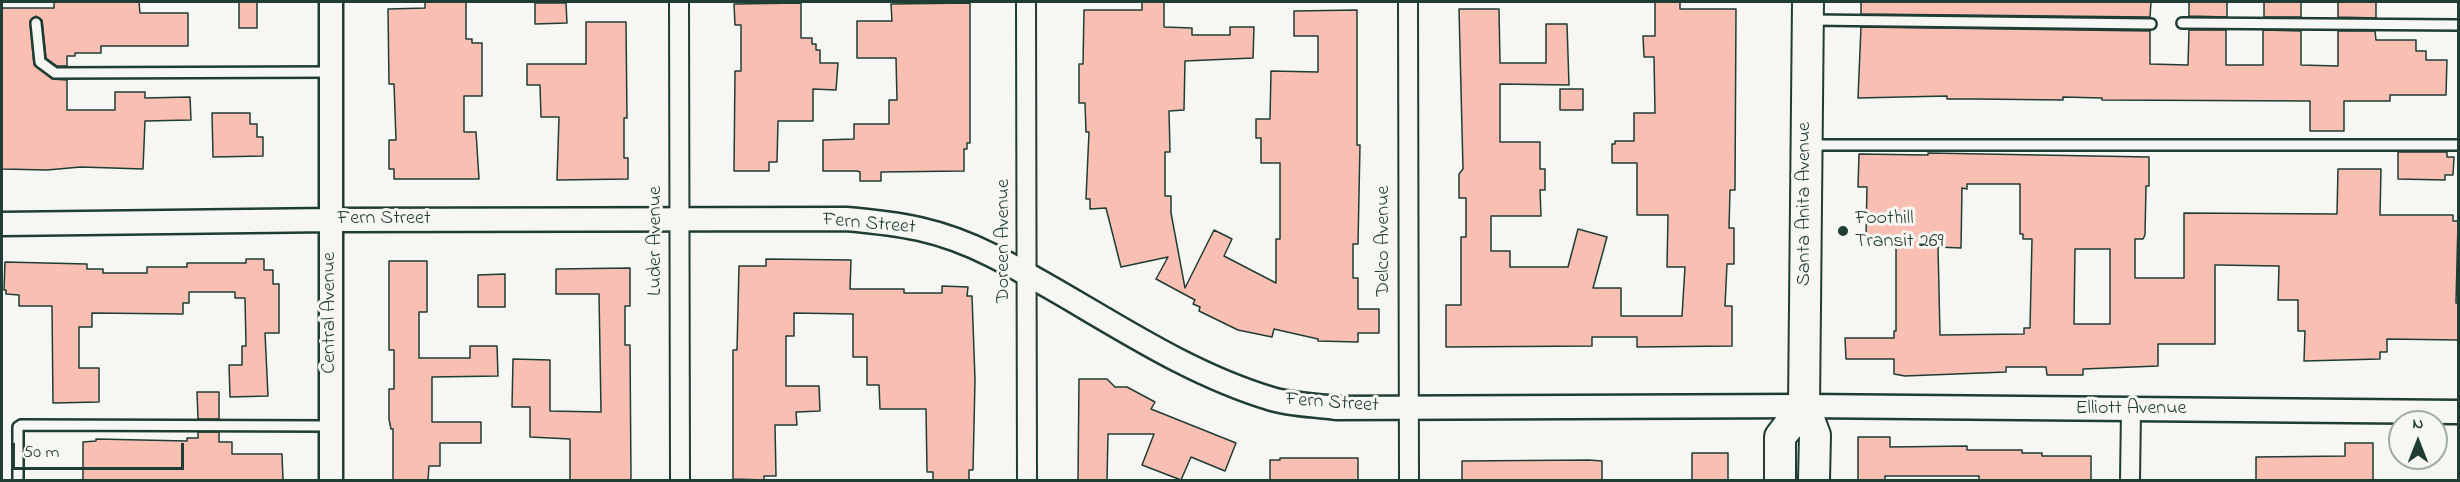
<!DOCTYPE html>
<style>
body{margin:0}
#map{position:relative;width:2460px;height:482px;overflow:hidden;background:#f6f6f2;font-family:"Indie Flower",sans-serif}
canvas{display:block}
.frame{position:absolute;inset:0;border:3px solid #1f3d34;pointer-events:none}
.north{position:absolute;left:2388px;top:410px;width:60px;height:60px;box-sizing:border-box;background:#f6f6f2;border:2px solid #a0aca6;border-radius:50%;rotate:0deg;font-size:16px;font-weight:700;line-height:24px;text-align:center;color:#1f3d34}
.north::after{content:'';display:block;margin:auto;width:21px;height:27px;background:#1f3d34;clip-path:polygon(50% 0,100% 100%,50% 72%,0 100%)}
.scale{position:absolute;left:12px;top:443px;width:172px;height:27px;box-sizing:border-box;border:3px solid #1f3d34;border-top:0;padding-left:8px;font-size:18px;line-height:21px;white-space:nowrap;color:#1f3d34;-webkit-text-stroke:4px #f6f6f2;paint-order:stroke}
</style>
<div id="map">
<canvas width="2460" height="482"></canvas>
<div class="frame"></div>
<div class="north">N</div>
<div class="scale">50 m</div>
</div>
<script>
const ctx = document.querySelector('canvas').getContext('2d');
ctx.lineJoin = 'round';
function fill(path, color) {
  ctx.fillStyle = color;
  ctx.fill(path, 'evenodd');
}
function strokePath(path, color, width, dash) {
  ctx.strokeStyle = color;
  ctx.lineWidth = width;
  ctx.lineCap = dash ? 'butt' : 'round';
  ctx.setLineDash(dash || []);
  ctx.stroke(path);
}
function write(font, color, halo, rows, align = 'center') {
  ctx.font = font + ' "Indie Flower",sans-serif';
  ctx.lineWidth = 6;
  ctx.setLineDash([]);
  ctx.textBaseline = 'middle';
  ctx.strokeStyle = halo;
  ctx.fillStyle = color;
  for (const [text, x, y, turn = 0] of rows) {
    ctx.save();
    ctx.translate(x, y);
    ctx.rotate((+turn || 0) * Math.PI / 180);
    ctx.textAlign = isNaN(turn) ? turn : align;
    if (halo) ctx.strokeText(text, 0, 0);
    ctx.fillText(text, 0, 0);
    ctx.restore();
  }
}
const building = new Path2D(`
 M54,2h85l1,11h48v33h-87v7h-26v3h-8v10h-10l-11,-8 -4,-38 -6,-4 -6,5 4,44 18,14 15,1v30h48v-18h30v6l45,-1 1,23 -46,1 -2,48 -62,-2 -34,3 -45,-1v-161h52z
 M239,2h18v26h-18z
 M425,2h41v37h6v4h10v53h-18v36h12l3,47h-85v-10h-5v-29h7l-2,-56h-5l-1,-75 37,-1z
 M1142,2h22v25l28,1v7h38v-8h24l-1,31 -68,3 -1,49 -15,1 1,41h-5v44h6v17l14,75 29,-58 18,9 -8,17 52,27v-44h4v-76h-19v-25h-5v-19h14l1,-48 47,1v-36h-24v-25l63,-1v135h3l-2,99h-5v34h5v31h21v24h-21v9l-40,-1v-2l-44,-10 -2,8 -34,-7 -39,-19 1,-4 -7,-3 2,-4 -39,-21 12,-22 -47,10 -15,-59 -16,1v-10h-4l3,-67h-3l-1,-29h-6v-39h4l1,-54h58z
 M1655,2h25v7h56l-1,181h-5l-1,38h5v36h-7l-2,42h7v40l-95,1v-10h-45v9l-146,1v-42h15v-68h5v-39h-7v-24l4,-5 -4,-160h40l1,54h46v-39h21l2,61 -69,-1v58h40v27h5v21h-5l1,26h-50v35h19v16h58l10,-38 29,8 -14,51h28v28h61l3,-49h-18l1,-52h-31v-52h-25v-19h3v-3h19v-28h21l-1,-56h-10l-1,-21h12z
 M1861,2h290l-1,15 -289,-3z
 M2189,2h38v15l-38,-1z
 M2264,2h37v15h-37z
 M2338,2h38v16l-38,-1z
 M535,3h31l1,20 -32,1z
 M801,3v35h11v6h4v6h4v13h18l-2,27 -23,-1v32h-35l-1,41h-8v9h-35l1,-100h6v-46h-6l-1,-21z
 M970,3v140h-3v6h-3v22l-83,1v9h-21v-9l-3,-1h-34v-31l31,-1v-15h35v-24h8l-1,-42h-39v-37h35l-1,-17z
 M586,22h40l1,96h-3v40h4v21l-71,1 2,-63h-18l-1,-32h-13v-21h59z
 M1861,27l289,4v33l38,1 1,-35h37v35h37v-35l38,1v34l37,1v-35h37l1,9h40v11h10v9h21l-1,35h-56v6h-46v30h-34v-30l-208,-1v-2l-39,-1v3l-87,-1h-29v-3l-89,2z
 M1560,89h23v21h-23z
 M212,113h38v11h7v13h6v19l-50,1z
 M2398,152h49v5h7l-1,18h-8v5l-47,-1z
 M1928,153l221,4v29h-3l-1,49 -2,4h-8v39h49v-65l153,1 1,-45h43l-1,46h73v6h5l-2,82h2v37l-71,-1v13h-7v7l-76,2 1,-30h-7v-31h-20l1,-34 -62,-1h-2v79h-57v22l-75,3v6h-36l-1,-8h-40v5l-101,4 -11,-2v-15h-48l-1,-21h49v-7h2v-84h-15l-5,-2v-7h-10l1,-51h-9l1,-33 69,1zM1967,184h53v50h3v5h9l-2,89h-6v6l-84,1 -2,-88 23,1 1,-60 5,1zM2075,249h35v75h-36z
 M246,259h18v11h9v14h6v49h-14l3,63 -38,1 -1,-32h13v-19h4l-1,-48h-10v-6h-46v11h-6v11l-91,-1v14h-13v41h20v34l-46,1 -1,-97h-33v-11l-13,-1v-4h-2l1,-28 82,2v5h16v4h44v-6h40v-4h59z
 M766,259l85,1 -1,29h54v4h38v-7l26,1 -1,9h5l3,84 -2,90h-4v10h-36v-8h-6l-1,-63h-46l-1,-24h-12v-28h-14v-43l-59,-1v23h-8v50h33l1,25 -24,1 1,13h-22l1,51h-12v4l-31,-1v-129h4l2,-84h27z
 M389,261h38v51h-8v46h51v-12h27l1,30 -66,1v45h49v21h-41v23h-11l-1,14h-35v-51h-2l-2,-10v-30h5v-39h-5z
 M630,268v38h-5v39h5l1,135h-61v-41l-40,-2v-30h-18l1,-48 37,1v51l51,1 -2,-118h-43v-25z
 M505,274v33h-27v-32z
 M1079,379h28l8,8h12l28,15 -4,7 85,34 -11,28 -34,-14 -10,23 -39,-15 12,-31h-46l-1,46h-29z
 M197,392h22v27h-21z
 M198,432h21v10h13v12h50l1,26h-200v-38l13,-1v-2l91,2v-3h11z
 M1858,437h32v10l77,-1v4h55v3h20v3h49v24h-112v-4h-94v4h-27z
 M2345,443h28v37h-117v-23l89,-1z
 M1692,453h36v27h-36z
 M1280,458h78v22h-88v-20h10z
 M1589,460l13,1v19h-140v-19z`);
fill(building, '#f9bfb2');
strokePath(building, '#1f3d34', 1.5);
const service = new Path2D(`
 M1812,20l339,4
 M36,23l4,39 15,11 276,-1
 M2182,23l276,2
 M1809,145h649
 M18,480v-53l3,-2 310,1`);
const minor = new Path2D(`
 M679,2l1,478
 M1026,2l1,478
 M1408,2l1,478
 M2130,480l1,-70`);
const tertiary = new Path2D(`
 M2,224l329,-4 515,-1c56,5 93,10 145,36 94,47 180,114 281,144 20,6 43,6 64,9l468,-2 654,6
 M331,480v-478`);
const primary = new Path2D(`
 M1808,2l-4,404 11,29 -1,45
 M1780,480v-43l24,-31`);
strokePath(service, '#1f3d34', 14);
strokePath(minor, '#1f3d34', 22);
strokePath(tertiary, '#1f3d34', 27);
strokePath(primary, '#1f3d34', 34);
strokePath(service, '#f6f6f2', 9);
strokePath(minor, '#f6f6f2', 18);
strokePath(tertiary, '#f6f6f2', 22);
strokePath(primary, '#f6f6f2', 30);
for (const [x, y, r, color] of [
 [1843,231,6,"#1f3d34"]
]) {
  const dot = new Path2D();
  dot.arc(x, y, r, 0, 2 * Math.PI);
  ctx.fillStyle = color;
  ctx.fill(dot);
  strokePath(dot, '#f6f6f2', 2);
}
write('20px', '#1f3d34', '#f6f6f2', [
 ["Santa Anita Avenue",1806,204,-90],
 ["Fern Street",384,220],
 ["Fern Street",869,225,5],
 ["Luder Avenue",657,241,-90],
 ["Doreen Avenue",1005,241,-90],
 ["Delco Avenue",1385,241,-90],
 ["Central Avenue",331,313,-90],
 ["Fern Street",1332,404,4],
 ["Elliott Avenue",2131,410]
]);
write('20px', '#1f3d34', '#f6f6f2', [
 ["Foothill",1855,220],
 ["Transit 269",1855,243]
], 'left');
</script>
